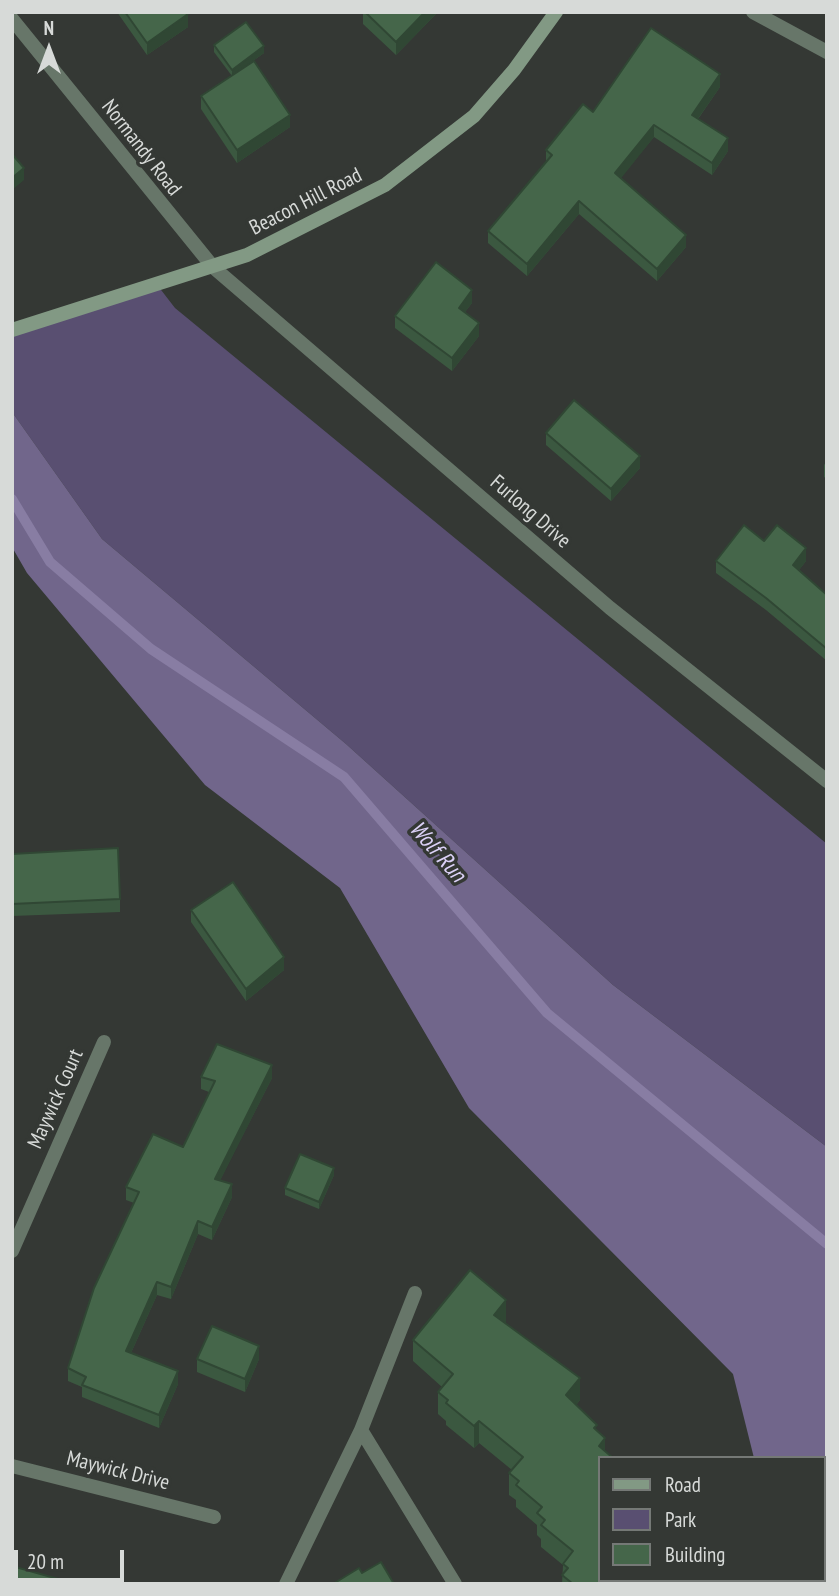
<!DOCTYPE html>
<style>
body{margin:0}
#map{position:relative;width:839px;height:1596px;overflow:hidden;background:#343834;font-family:"PT Sans Narrow",sans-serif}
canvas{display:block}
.frame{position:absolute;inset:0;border:14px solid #d7dad8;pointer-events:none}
.legend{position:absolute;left:598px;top:1456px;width:228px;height:126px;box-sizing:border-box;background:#343834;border:2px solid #757976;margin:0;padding:9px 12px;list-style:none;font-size:21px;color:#d7dad8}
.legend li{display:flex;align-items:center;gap:14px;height:35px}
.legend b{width:35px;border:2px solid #757976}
.north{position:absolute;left:14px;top:14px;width:70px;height:70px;-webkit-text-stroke:5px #343834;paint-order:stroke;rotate:0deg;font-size:19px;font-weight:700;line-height:28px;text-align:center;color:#d7dad8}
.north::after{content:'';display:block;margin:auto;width:24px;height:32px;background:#d7dad8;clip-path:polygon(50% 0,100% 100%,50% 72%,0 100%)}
.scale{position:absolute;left:14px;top:1550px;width:110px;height:32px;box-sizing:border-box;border:4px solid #d7dad8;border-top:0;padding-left:9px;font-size:21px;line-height:24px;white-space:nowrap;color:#d7dad8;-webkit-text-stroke:5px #343834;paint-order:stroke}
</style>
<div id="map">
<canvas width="839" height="1596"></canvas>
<div class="frame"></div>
<ul class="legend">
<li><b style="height:9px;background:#829984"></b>Road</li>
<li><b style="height:19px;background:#594f71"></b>Park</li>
<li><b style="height:19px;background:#45664a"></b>Building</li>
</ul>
<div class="north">N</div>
<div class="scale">20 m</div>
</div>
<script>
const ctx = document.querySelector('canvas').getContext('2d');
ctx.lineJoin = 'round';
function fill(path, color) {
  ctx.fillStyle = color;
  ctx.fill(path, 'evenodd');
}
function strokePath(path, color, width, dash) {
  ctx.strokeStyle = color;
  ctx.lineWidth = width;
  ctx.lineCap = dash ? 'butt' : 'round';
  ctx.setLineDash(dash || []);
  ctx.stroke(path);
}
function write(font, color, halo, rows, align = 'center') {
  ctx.font = font + ' "PT Sans Narrow",sans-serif';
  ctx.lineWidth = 7;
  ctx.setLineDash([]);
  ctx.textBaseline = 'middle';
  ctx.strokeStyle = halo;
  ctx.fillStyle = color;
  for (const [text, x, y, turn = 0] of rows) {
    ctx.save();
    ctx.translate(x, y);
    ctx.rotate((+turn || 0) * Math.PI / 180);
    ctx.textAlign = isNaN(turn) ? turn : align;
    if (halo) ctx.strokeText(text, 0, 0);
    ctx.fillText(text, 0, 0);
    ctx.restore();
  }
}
fill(new Path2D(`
 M158,286l17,22 652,536v303l-214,-162 -267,-241 -244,-205 -90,-127v-82z`), '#594f71');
fill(new Path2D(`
 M12,412l90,127 244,205 267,241 214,162v437h-42v-4h38v-122h-69l-21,-84 -264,-266 -129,-220 -135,-103 -178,-212 -15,-26z`), '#71668b');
strokePath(new Path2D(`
 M12,499l38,63 101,87 193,128 203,236 280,231`), '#887da3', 10);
strokePath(new Path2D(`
 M753,12l74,40
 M12,19l201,248 397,341 217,173
 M12,1251l92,-209
 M361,1430l54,-137
 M12,1466l202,51
 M286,1584l75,-154 94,154`), '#677669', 14);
strokePath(new Path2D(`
 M12,330l235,-75 138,-70 89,-69 40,-46 42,-58`), '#829984', 14);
fill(new Path2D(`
 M117,12h70l1,15 -41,28z
 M363,12h75l-42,43 -33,-31z
 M214,45l50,8 -21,15 47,59 -53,36 -36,-54v-13l31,-20 -18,-24z
 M720,87l-22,32 30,32 -16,24 -58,-38 -34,41 66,69 -29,34 -78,-67 -52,62 -39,-33v-12l58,-69v-12l47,-38z
 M472,303l-7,9 14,24 -27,35 -57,-43v-12z
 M546,433l94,35 -29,33 -65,-56z
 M827,460v19l-3,-2v-12z
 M764,541l42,20 -7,9 28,25v66l-61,-51 -50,-37v-12z
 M12,854l108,45v13l-108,4z
 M191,910l93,60 -38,31 -55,-79z
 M201,1077l71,1 -52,102 12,17 -20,43 -14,-6 -27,65 -14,-4 -26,58 47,31 -19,44 -77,-31v-10l-14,-6v-13l66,-165 -8,-3v-13l57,-40 26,-55 -8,-3z
 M334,1175l-15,34 -34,-14v-7z
 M506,1322l-1,1 75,77 -4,5 21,26 2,149h105v4h-142l1,-19 -22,-18v-8l-4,-4v-10l-21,-18v-7l-7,-5v-22l3,-3 -33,-27 -5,5 -28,-23v-4l-8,-7v-22l4,-5 -29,-26v-21z
 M197,1359h62l-14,33 -48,-20z`), '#3b5840');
fill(new Path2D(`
 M425,12h13l-42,43v-13z
 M188,14v13l-41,28v-12z
 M264,46v7l-32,23v-6z
 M720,74v13l-28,40v-12z
 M290,115v12l-53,36v-13z
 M654,125v12l-39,49v-13z
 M728,138v13l-16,24v-12z
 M24,168v12l-12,10v-12z
 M579,201v13l-52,62v-12z
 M686,235v12l-29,34v-12z
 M472,290v13l-13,17v-12z
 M479,323v13l-27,35v-13z
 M640,456v12l-29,33v-12z
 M806,548v13l-13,17v-13z
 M284,957v13l-38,31v-12z
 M272,1065v13l-57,113v-12z
 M334,1168v7l-15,34v-7z
 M232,1184v13l-20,43v-13z
 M198,1221v13l-27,65v-12z
 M157,1282v13l-31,69v-13z
 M506,1300v22l-12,15v-22z
 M259,1346v13l-14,33v-13z
 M178,1371v13l-19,44v-13z
 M580,1378v22l-14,17v-22z
 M479,1421v22l-5,5v-22z
 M605,1438v20l-6,-12z
 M690,1580h14v4h-14z`), '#304734');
const building = new Path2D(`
 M125,12h62l1,2 -41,29z
 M365,12h60l-29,30z
 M246,22l18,24 -32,24 -18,-25z
 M651,28l69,46 -28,41 36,23 -16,25 -58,-38 -39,48 71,62 -29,34 -78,-68 -52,63 -39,-33 64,-76 -6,-5 37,-46 10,8z
 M254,61l36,54 -53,35 -36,-54z
 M12,154l12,14 -12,10z
 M436,262l36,28 -13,18 20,15 -27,35 -57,-42z
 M574,400l66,56 -29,33 -65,-56z
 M744,525l20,16 13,-16 29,23 -13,17 34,30v54l-61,-51 -50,-37z
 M118,848l2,51 -108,5v-50z
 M233,882l51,75 -38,32 -55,-79z
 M217,1044l55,21 -57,114 17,5 -20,43 -14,-6 -27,66 -14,-5 -31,69 52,20 -19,44 -77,-30 4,-8 -18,-9 26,-80 45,-96 -13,-5 27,-53 30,13 32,-66 -14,-4z
 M300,1154l34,14 -15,34 -34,-14z
 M470,1270l36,30 -12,15 86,63 -14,17 31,30 -3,3 11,10 -6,8 14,12h-14v122h92l5,4h-123l-11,-9 6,-7 -5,-4 10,-13 -32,-26 4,-5 -8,-7 5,-6 -26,-22 3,-4 -10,-8 14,-16 -44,-36 -5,5 -28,-23 2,-3 -10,-8 15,-18 -40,-34z
 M212,1326l47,20 -14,33 -48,-20z
 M381,1562l13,22h-61l26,-16 3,5z
 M12,1566l64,18h-64z`);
fill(building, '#45664a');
strokePath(building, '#304734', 2);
write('21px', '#d7dad8', '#343834', [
 ["Normandy Road",141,148,52],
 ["Beacon Hill Road",306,202,-27],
 ["Furlong Drive",530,512,41],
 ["Maywick Court",56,1099,-66],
 ["Maywick Drive",118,1471,14]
]);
write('italic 23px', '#dbd1f6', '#343834', [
 ["Wolf Run",437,852,49]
]);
</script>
